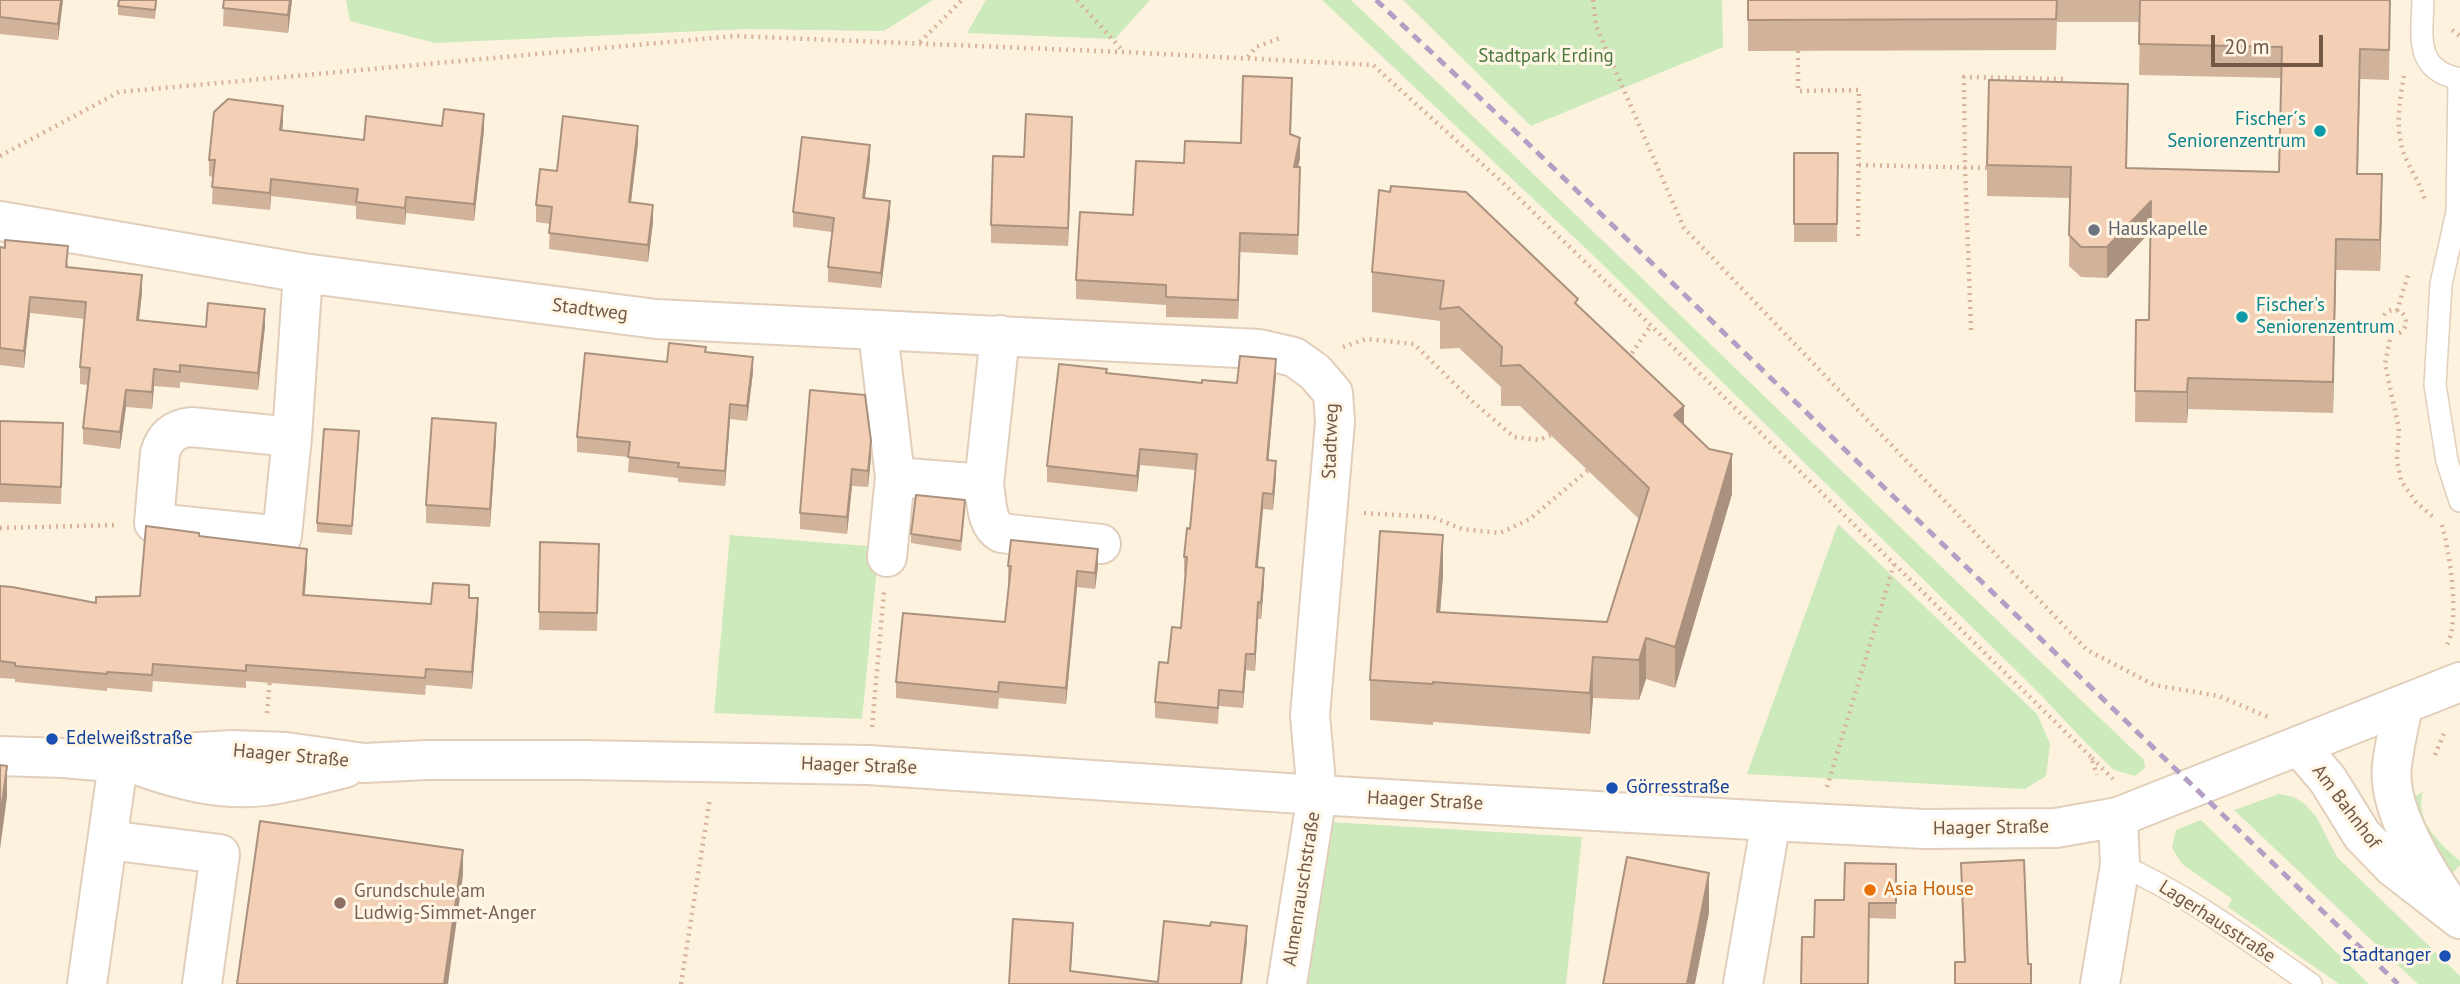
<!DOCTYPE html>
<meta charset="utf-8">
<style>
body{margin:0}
#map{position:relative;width:2460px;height:984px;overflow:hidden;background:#fdf2de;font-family:"PT Sans",sans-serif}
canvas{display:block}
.scale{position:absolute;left:2211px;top:35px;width:112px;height:32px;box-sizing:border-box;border:4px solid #735846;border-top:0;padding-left:9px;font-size:21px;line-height:24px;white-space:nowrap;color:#735846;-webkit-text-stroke:5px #fff6e5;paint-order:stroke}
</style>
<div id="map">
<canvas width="2460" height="984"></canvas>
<div class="scale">20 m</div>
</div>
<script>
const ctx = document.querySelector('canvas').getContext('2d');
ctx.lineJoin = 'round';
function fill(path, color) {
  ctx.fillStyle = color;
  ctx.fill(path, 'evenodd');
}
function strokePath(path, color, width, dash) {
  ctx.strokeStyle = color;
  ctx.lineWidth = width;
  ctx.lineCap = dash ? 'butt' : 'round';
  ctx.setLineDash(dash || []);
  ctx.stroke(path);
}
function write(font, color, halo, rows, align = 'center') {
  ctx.font = font + ' "PT Sans",sans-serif';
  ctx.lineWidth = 6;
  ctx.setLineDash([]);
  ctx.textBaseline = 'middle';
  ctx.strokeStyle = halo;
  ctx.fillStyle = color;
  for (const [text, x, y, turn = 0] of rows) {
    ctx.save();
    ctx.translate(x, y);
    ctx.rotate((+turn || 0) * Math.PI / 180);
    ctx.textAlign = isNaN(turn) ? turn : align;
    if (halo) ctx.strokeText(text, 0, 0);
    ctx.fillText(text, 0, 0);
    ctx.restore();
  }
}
fill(new Path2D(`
 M346,0h587l-49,31 -137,-2 -312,14 -85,-22z
 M986,0h164l-35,39 -148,-6z
 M1322,0h29c266,252 527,508 793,760l1,8 -10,8 -21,-6 -27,-26 -50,-53 -440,-432z
 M1403,0h319l1,47 -192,79z
 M1838,524l199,190 13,30 -4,32 -21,13 -278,-15z
 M730,535l149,12 -17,172 -148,-6z
 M2423,792c-9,28 17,52 37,69v4l-7,8 -17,-20 -24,-55z
 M2279,794l15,3 11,7 12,14 20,39 123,119v8h-42l-184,-174z
 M2201,820l168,164h-30l-111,-77 4,-8 -50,-35 -10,-16 4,-18z
 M1329,822l253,15 -16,147h-260z`), '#cdeabd');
const service = new Path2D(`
 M2423,0c-1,37 -9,70 37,79
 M2459,79l-2,133 -16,72 -6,101 12,76 13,40
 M2120,865c69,30 129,76 191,119`);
const minor = new Path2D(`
 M0,221l303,52 353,46 603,30 35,8 21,15 18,21 2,29 -25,293 7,80 -30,189
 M878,332l17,145 89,7 16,-149
 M292,437l-101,-10c-17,2 -26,9 -31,26l-6,70 128,13 10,-99 11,-164
 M984,484c3,17 1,39 17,49l100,11
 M887,557l8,-80
 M2403,706c-4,20 -9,40 -11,60 -5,40 30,98 52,131
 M2300,747l28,33 34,55 31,32 67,52
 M108,840l112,14 -18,130
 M87,984l31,-220
 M1743,984l28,-163
 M2100,984l20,-119 -2,-48`);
const tertiary = new Path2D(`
 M0,756l63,2 73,6 46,-11 50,-3 54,2 78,11 63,-3h153l288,5 449,30 454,26 153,8 132,-1 62,-11 342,-135
 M137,765c41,15 84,26 128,21 27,-3 54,-12 80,-18`);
strokePath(service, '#e1cebb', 24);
strokePath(minor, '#e1cebb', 42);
strokePath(tertiary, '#e1cebb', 42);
strokePath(new Path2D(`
 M1077,0l46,51
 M1593,0l3,26 88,202 403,422 67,35 65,11 49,21
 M2452,30l8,6
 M920,42l42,-42
 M1798,51v40l61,-1 -1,150
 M1248,57l8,-10 27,-10
 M2404,76c-5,27 -10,59 3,85 7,15 14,23 18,40
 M0,156l119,-64 616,-56 388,16 250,13 129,117 128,123 461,452 6,18
 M1859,165l128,3
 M2382 322a12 12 0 1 1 24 0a12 12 0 1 1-24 0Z
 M2397,311l11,-36
 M1971,330l-6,-163 -1,-90 102,2
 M2391,333l-6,31 14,65 -2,30 4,22 15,21 17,15
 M1343,347l23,-8 48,5 58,57 42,36 25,3 12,-5
 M1628,359l23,-34
 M1364,513l68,4 30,12 38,4 30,-14 58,-49
 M2442,525c8,28 18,96 5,120
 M0,528l118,-3
 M267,713l3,-34
 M872,727l12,-135
 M2435,755l10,-24
 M2092,758l21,21
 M1827,787l67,-223
 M681,984l29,-186`), '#d7b499', 4.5, [2, 5]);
strokePath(service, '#fff', 21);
strokePath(minor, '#fff', 38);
strokePath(tertiary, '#fff', 38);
strokePath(new Path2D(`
 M1376,0l137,129 885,855`), '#b59ec5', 5, [10, 7]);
fill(new Path2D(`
 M0,0h63l-5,40 -58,-6z
 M157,0l-2,19 -37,-4v-9z
 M224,0h68l-4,33 -65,-7z
 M1748,0h642l-1,80 -29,-1 -2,95 24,31 -2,66 -44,-1 -3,143 -145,-4 -1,14 -52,-1 1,-102h13l1,-88 -43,46 -26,-1 -12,-11 1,-68 -83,-2v-31l141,-51 -2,54 153,4 3,-94 -143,-3 1,-53h-83l-1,28 -308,1z
 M1292,97l-1,37 9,24 -2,9 2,20 -2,68 -58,-3 -2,67 -72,-2v-12l-90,-6v-19l57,-65 51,-52 57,-20z
 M283,122l-1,9 82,9 120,-10 -10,91 -68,-8 -1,12 -49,-6v-13l-85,-10 -1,14 -58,-6 1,-27 -4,-1v-16z
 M1072,134l-4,112 -77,-3v-18l33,-68z
 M638,143l-7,59 22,20 -5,40 -99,-13 1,-25 -14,-2v-17l21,-34z
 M1794,153h44l-1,89h-43z
 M870,159l-5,39 25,18 -9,72 -53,-6v-15l4,-35 -39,-5v-15z
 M1379,190l199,116 106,118 48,70 -57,194 -29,-9 -7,21 -46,-2 -3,36 -157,-12v3l-63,-5v-40l73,-105 -3,37 167,10 32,-103 -119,-113h-19v-19l-42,-39 -19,1v-28l-68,-9v-40z
 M0,247l68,16v5l74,24 -3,28 67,7 59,-1 -7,64 -78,-8v6l-26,-2 -2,23 -26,-2 -6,42 -37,-5v-16l5,-43 -8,-1v-17l5,-48 -55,-6 -6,55 -24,-3z
 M706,352l47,20 -6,49 -17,-2 -5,67 -47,-4v-4l-50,-6 1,-15 -52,-5v-15l90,-75z
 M1107,373l95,10h35l39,-8 -8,86 8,16 -3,33 -10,-1 -5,58 6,17 -3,35h-3l-3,52 -9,-1 -3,38 -24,-2 -1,18 -63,-6v-16l26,-74 5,-55h-2v-16l6,-28 5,-59 -55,-5 -3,27 -90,-10v-16z
 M810,390l61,67 -3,30 -16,-1 -5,48 -47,-5v-16z
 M0,421l63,20 -2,63 -61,-2z
 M359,440l-7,95 -35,-3v-9z
 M496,440l-6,87 -64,-4v-18z
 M965,509l-4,42 -50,-8v-9z
 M199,536l108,30 -2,29 126,9 38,-6 9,17 -6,74 -46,-4 -1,10 -179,-14v7l-93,-7 -1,11 -45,-4v3l-92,-9v-3l-15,-1v-92l96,17 44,-7z
 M540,542l59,2 -2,87 -58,-1z
 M1008,566h90l-3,23 -18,-2 -11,117 -67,-6 -1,11 -102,-11v-16l109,-60 4,-40h-1z
 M1961,863l67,101 -64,-2z
 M1896,864v55l-27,-1 -55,19 30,-37z`), '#d1b39c');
fill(new Path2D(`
 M61,0h2l-5,40v-16z
 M290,0h2l-4,33v-18z
 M283,106v16l-3,25v-17z
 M484,114v16l-10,91v-17z
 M1072,117v17l-4,112v-18z
 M638,126v17l-9,76v-17z
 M1300,138v20l-6,28v-19z
 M870,145v14l-7,53v-14z
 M2382,174v31l-2,66v-31z
 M271,179v17l-1,14v-17z
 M406,197v16l-1,12v-17z
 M890,201v15l-9,72v-15z
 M2151,201v30l-44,47v-31z
 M653,205v17l-5,40v-17z
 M1240,233v19l-2,67v-19z
 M2336,239v31l-3,143v-31z
 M142,275v17l-5,44v-16z
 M30,297v16l-6,55v-17z
 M265,309v17l-7,64v-17z
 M753,357v15l-6,49v-15z
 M1276,359v16l-9,102v-17z
 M154,369v17l-2,23v-17z
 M2188,378v31l-1,14v-31z
 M126,390v17l-6,42v-17z
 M730,404v15l-5,67v-15z
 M1684,406v40l-10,-31z
 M496,423v17l-6,87v-18z
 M871,441v16l-3,30v-16z
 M1140,449v16l-3,27v-16z
 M1732,454v40l-57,194v-41z
 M1276,461v16l-3,33v-16z
 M852,469v17l-5,48v-17z
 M1263,493v16l-7,74v-16z
 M1443,535v40l-6,78v-41z
 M307,549v17l-4,45v-16z
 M1098,549v17l-3,23v-16z
 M1264,568v16l-3,35v-16z
 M1077,571v16l-11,117v-16z
 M478,598v17l-6,74v-17z
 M1258,602v17l-3,52v-17z
 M1646,638v41l-7,21v-40z
 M1246,654v16l-3,38v-16z
 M1593,657v41l-3,36v-41z
 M7,766v31l-7,52v-31z
 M463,850v25l-15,109h-4z
 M1709,873v40l-14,71h-8z
 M1073,923v16l-3,45v-13z
 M1247,926v16l-5,42h-1z`), '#aa927f');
const building = new Path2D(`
 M0,0h61l-3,24 -58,-7z
 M119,0h37l-1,10 -37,-4z
 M224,0h66l-2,15 -65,-7z
 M1748,0h309l-1,19 -308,1z
 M2140,0h250l-1,50 -29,-1 -3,125h25l-2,66 -44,-1 -3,143 -145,-4 -1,14 -52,-1 1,-71h13l2,-119 -44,46h-26l-12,-12 2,-68 -84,-2 2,-85 139,4 -2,84 153,4 3,-125 -143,-3z
 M1243,76l49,2 -2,56 10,4 -6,29h6l-2,68 -58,-2 -2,67 -72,-3v-12l-90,-5 4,-68 53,3 3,-54 48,2 1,-22 56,2z
 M228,99l55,7 -3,24 84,10 2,-24 76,10 2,-17 40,5 -10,90 -68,-7 -1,11 -49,-6 2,-13 -87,-10 -1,14 -58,-6 3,-27h-6l5,-48z
 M1026,114l46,3 -4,111 -77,-3 2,-69 31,1z
 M563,116l75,10 -9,76 24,3 -5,40 -99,-12 3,-26 -16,-2 4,-36 17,2z
 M802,137l68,8 -7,53 27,3 -9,72 -53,-6 6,-49 -41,-6z
 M1794,153h44l-1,71h-43z
 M1391,186l75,6 112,107 -3,4 109,103 -10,9 35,34 23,5 -57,193 -29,-9 -7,22 -46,-3 -3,36 -157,-11v2l-63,-4 10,-149 63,4 -6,77 170,10 42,-134 -129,-123 -19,1 1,-19 -43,-40 -19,2 4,-28 -72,-9 7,-82 11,2z
 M5,240l63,6 -2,21 76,8 -5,45 69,7 2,-24 57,6 -7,64 -78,-8v7l-26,-3 -2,23 -26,-2 -6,42 -37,-4 7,-60 -10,-1 6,-65 -56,-5 -6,54 -24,-3v-101l5,1z
 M669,343l37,4 -1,5 48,5 -6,49 -17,-2 -5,67 -47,-4 1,-4 -51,-6 2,-15 -53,-5 8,-84 82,9z
 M1240,356l36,3 -9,101 9,1 -3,33 -10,-1 -7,74 8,1 -3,35 -3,-1 -3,52h-9l-3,38 -24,-2 -1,18 -63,-6 4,-40 9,1 4,-36 9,1 6,-71h-3l3,-29 3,1 7,-75 -57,-5 -3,27 -90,-10 12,-102 48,5 -1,4 96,10v-3l35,3z
 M810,390l55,5 6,46 -3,30 -16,-2 -5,48 -47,-4z
 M432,418l64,5 -6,86 -64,-4z
 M0,421l63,2 -2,64 -61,-3z
 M324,429l35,2 -7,95 -35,-3z
 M916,495l49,5 -4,41 -50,-7z
 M146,526l53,7v3l108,13 -4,46 128,9 2,-21 36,2v13h9l-6,74 -46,-3 -1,9 -179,-13v6l-93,-7 -1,11 -45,-3v2l-92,-8v-3l-15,-2v-75l12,1 84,16v-6l44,-1z
 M1011,540l87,9 -3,24 -18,-2 -11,117 -67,-6 -1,10 -102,-10 7,-69 102,9 6,-56h-3z
 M540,542l59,2 -2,69 -58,-1z
 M0,765l7,1 -7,52z
 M260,821l203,29 -19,134h-207z
 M1627,857l82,16 -22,111h-84z
 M2024,860l4,104h3v20h-76v-22h10l-4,-99z
 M1845,863l51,1v39h-27l-1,81h-67l1,-47h12l1,-37h29z
 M1013,919l60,4 -3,48 88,11 6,-61 46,5 1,-4 36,4 -6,58h-232z`);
fill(building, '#f3d0b5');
strokePath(building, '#aa927f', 2);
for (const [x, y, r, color] of [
 [2320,131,7,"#0f9aa8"],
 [2094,230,7,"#6b7280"],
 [2242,317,7,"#0f9aa8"],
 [52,739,7,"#1a4fb4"],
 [1612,788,7,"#1a4fb4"],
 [1870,890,7,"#e8710a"],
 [340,903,7,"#8d6e63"],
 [2445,956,7,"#1a4fb4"]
]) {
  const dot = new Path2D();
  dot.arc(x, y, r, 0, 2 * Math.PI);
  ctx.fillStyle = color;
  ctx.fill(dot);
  strokePath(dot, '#fff6e5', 2.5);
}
write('19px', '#4d793e', '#fff6e5', [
 ["Stadtpark Erding",1546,57]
]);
write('19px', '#0d838f', '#fff6e5', [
 ["Fischer´s",2306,120],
 ["Seniorenzentrum",2306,142],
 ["Fischer's",2256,306,"left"],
 ["Seniorenzentrum",2256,328,"left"]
], 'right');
write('19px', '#5b616d', '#fff6e5', [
 ["Hauskapelle",2108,230]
], 'left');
write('19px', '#735846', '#fff6e5', [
 ["Stadtweg",590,310,7],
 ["Stadtweg",1331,441,-88],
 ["Haager Straße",291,756,5],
 ["Haager Straße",859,766,2],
 ["Haager Straße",1425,801,3],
 ["Am Bahnhof",2346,807,53],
 ["Haager Straße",1991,828,-1],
 ["Almenrauschstraße",1302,889,-81],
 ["Lagerhausstraße",2217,922,33]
]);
write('19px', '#164399', '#fff6e5', [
 ["Edelweißstraße",66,739],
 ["Görresstraße",1626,788],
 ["Stadtanger",2431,956,"right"]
], 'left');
write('19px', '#c56008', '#fff6e5', [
 ["Asia House",1884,890]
], 'left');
write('19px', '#785e54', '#fff6e5', [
 ["Grundschule am",354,892],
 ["Ludwig-Simmet-Anger",354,914]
], 'left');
</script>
